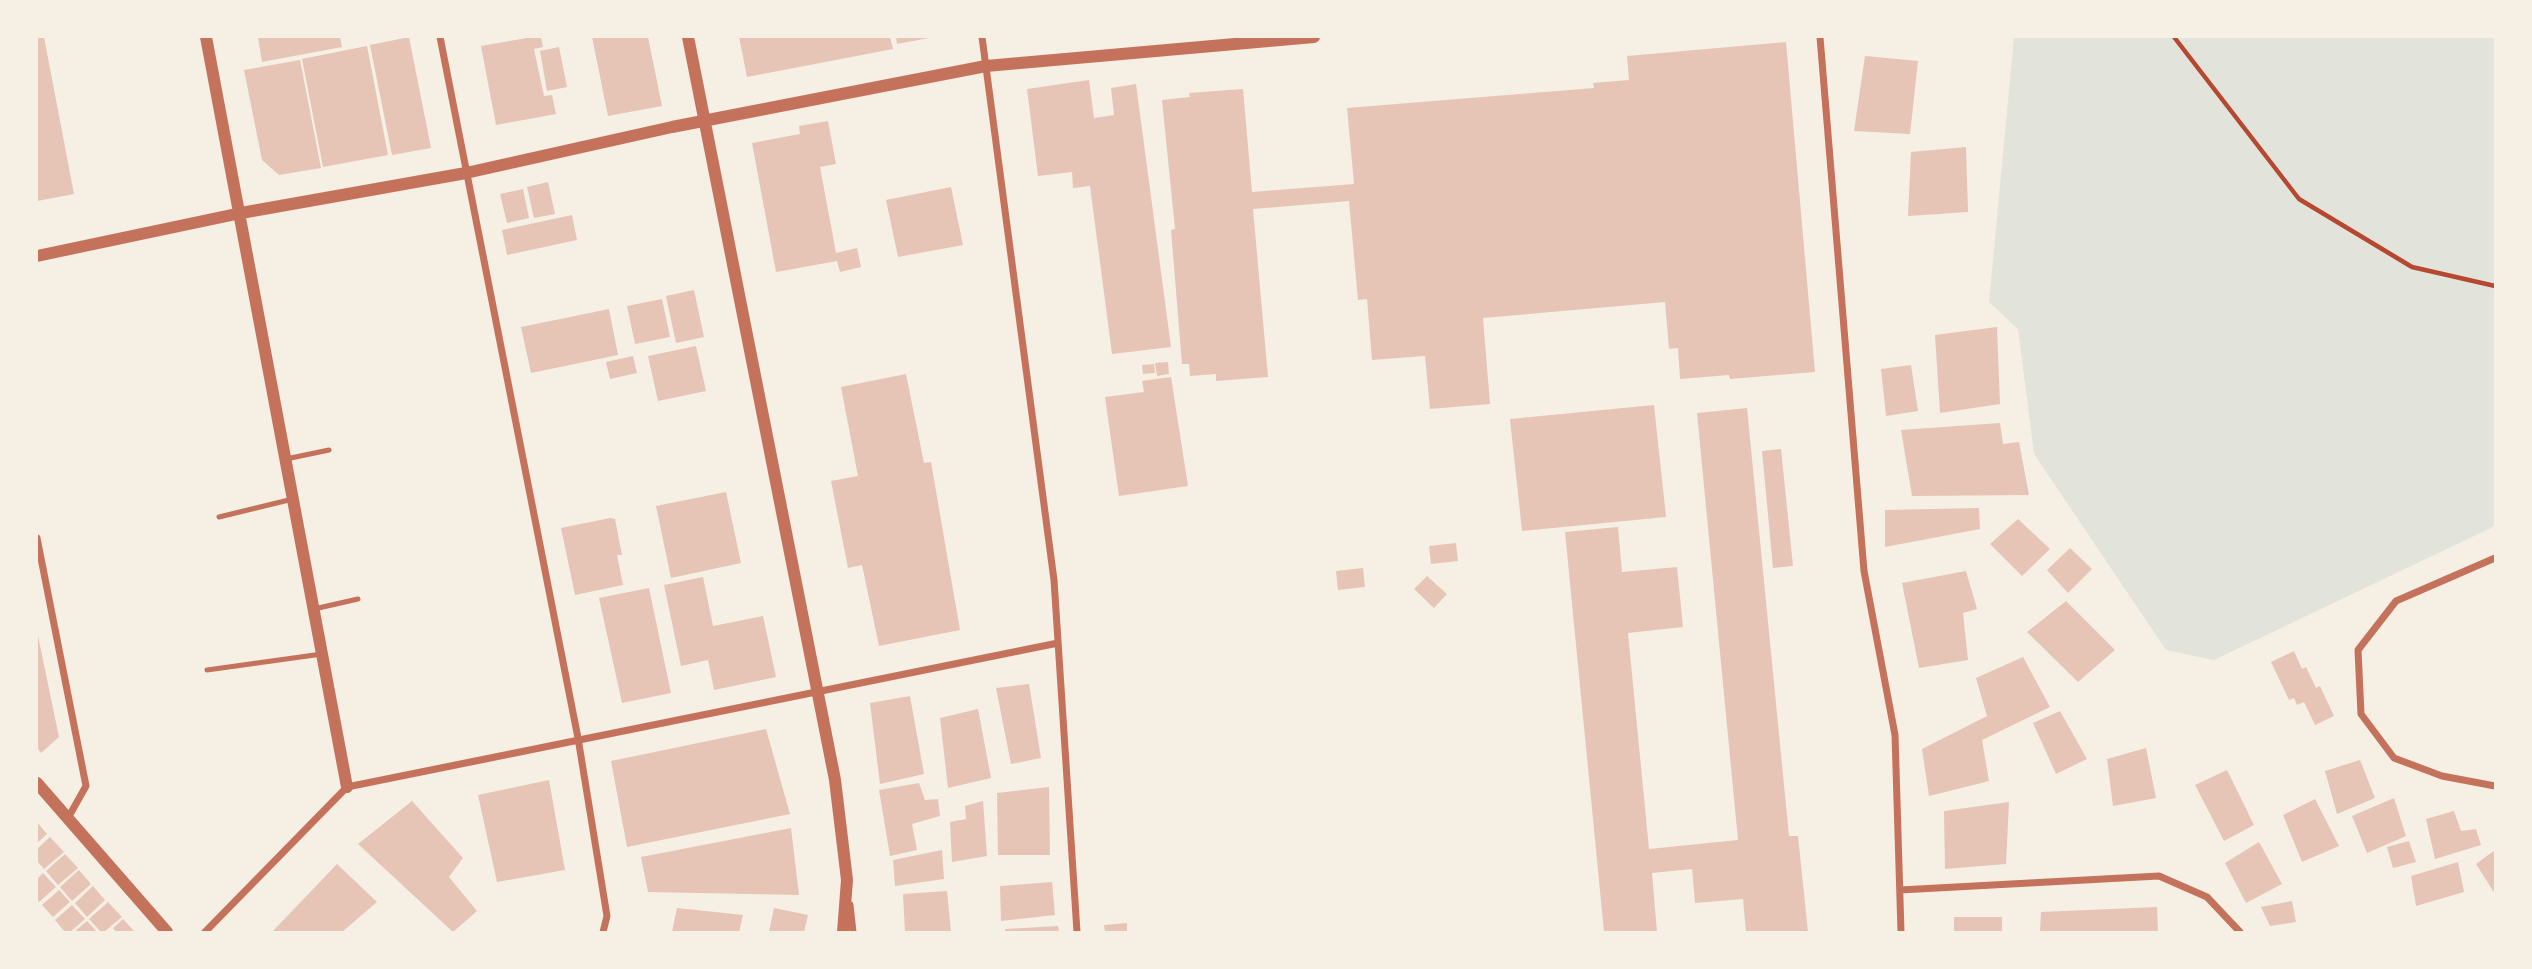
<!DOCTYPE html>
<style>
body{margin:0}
#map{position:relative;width:2532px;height:969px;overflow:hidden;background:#f6efe4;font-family:"Public Sans",sans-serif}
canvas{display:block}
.frame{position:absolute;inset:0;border:38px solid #f6efe4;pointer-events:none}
</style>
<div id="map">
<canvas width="2532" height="969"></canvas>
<div class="frame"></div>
</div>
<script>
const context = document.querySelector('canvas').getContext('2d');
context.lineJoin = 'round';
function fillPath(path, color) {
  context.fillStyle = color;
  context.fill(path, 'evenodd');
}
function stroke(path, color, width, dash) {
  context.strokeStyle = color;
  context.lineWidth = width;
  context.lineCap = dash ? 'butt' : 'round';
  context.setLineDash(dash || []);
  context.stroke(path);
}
fillPath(new Path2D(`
 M2014 37H2489L2495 39V526L2214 660 2166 650 2034 454 2018 329 1989 302Z`), '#e2e4dc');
fillPath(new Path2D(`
 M37 37H44L74 194 37 201Z
 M258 37H340L342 47 262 62Z
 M409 37 431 148 392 155 370 45Z
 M532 37H541L543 47 534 49 544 96 552 95 556 114 496 125 481 46Z
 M592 37H648L662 106 608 116Z
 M739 37H890L893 49 747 77Z
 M896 37H929V38L897 44Z
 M1786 42 1815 372 1730 379 1729 375 1680 379 1678 348 1669 349 1665 302 1483 318 1490 404 1430 409 1425 356 1372 360 1367 299 1358 300 1349 201 1253 209 1268 377 1216 381V374L1190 376 1189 364H1182L1171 230 1175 229 1162 100 1190 97 1189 93 1243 89 1252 192 1354 184 1347 108 1594 88 1593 83 1629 80 1627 56Z
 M367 46 388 155 323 167 302 59Z
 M559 47 567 87 547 91 540 51Z
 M1865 56 1918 61 1910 134 1854 131Z
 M300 60 321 168 279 175 262 160 244 70Z
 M1089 80 1094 118 1114 115 1111 88 1136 84 1171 347 1112 354 1090 186 1073 188 1072 172 1038 176 1027 89Z
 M828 121 836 164 820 167 836 253 857 248 861 267 840 272 837 261 776 272 752 143 800 134 799 126Z
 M1966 147 1968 212 1908 216 1911 152Z
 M548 182 555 214 534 218 527 187Z
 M951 187 963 245 898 257 886 200Z
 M523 189 529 218 507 223 500 194Z
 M572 215 577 240 507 255 502 230Z
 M694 290 704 337 676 343 666 296Z
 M662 299 670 337 635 344 627 306Z
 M609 309 618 355 531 373 521 327Z
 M1997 327 2000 404 1940 413 1935 335Z
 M696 346 706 391 658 401 648 356Z
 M633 356 637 373 610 379 606 362Z
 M1168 362 1169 374 1157 376 1155 363Z
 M1154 364 1155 373 1143 374 1142 365Z
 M1911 365 1918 411 1886 416 1881 369Z
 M906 374 924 463 931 462 960 630 879 646 862 565 848 568 831 481 858 476 841 387Z
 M1171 377 1188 486 1119 496 1105 397 1144 392 1142 381Z
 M1654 405 1666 517 1522 531 1510 419Z
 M1747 408 1789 836H1798L1808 932H1746L1743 899 1695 903 1692 869 1652 873 1657 932H1604L1565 532 1618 527 1622 572 1677 567 1683 627 1628 633 1649 849 1738 840 1697 413Z
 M2000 423 2003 444 2019 442 2029 495 1912 496 1901 430Z
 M1781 449 1793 566 1773 568 1762 451Z
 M726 492 741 563 671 578 656 506Z
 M1979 508 1980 529 1885 547V510Z
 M610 518 615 519 622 555H617L623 585 575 595 561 528Z
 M2018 519 2050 549 2022 576 1990 544Z
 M1456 543 1458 561 1431 564 1429 546Z
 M2070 548 2092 569 2068 593 2047 570Z
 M1363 568 1365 587 1338 590 1336 571Z
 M1966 571 1977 609 1963 613 1968 660 1919 668 1902 583Z
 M1427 576 1447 594 1434 608 1414 589Z
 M703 577 713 626 763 616 776 677 714 690 708 660 681 666 664 585Z
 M649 588 671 693 622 703 599 598Z
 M2066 601 2115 650 2078 682 2027 632Z
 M37 631 59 737 41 753 37 747Z
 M2294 651 2302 669 2306 667 2316 688 2320 686 2334 716 2315 725 2304 702 2297 705 2294 698 2289 700 2271 662Z
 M2023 657 2050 707 1982 740 1989 781 1929 796 1922 749 1987 716 1976 678Z
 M1029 684 1041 758 1011 764 996 688Z
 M910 696 924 774 880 784 870 703Z
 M978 709 991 778 948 788 940 718Z
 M2060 711 2087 759 2056 774 2033 723Z
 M766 729 790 814 627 847 611 761Z
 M2146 748 2156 798 2113 806 2107 759Z
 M2360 760 2375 798 2337 814 2325 771Z
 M2227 770 2254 825 2224 841 2195 785Z
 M549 780 565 870 497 882 478 795Z
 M919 783 925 800 938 799 940 816 912 824 917 850 890 856 879 790Z
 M1049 787 1050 855H998L997 793Z
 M2394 798 2406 836 2367 853 2352 816Z
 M2315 799 2339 846 2302 862 2283 815Z
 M412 801 463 858 449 877 477 911 453 932 358 844Z
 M983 801 987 856 952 862 950 822 966 819 965 806Z
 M2009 802 2006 864 1945 869 1944 811Z
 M2454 811 2461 831 2476 829 2481 845 2435 859 2426 819Z
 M37 822 47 834 37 843Z
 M791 828 799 895 648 892 641 857Z
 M50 837 64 852 44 869 37 861V849Z
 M2409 841 2416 862 2393 868 2387 847Z
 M2259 842 2282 884 2246 903 2225 863Z
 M942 850 944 879 895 886 893 860Z
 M2495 850V894L2476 864Z
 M65 854 78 868 58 885 46 871Z
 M2458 862 2464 892 2416 906 2411 876Z
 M337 864 377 902 342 932H272Z
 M79 870 91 884 72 901 60 887Z
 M43 873 56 887 39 902 37 899V879Z
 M1052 882 1055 915 1001 921 1000 886Z
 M93 886 105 900 87 917 75 903Z
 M59 890 70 902 53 917 42 905Z
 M947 891 951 932H905L903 894Z
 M2292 901 2296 922 2270 926 2261 907Z
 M108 902 122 917 104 932H101L89 919Z
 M72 905 85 919 70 932H65L55 920Z
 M2157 907 2158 932H2040L2041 912Z
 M677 908 743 915 739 932H672Z
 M774 908 808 915 804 932H769Z
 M1954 917H2002V932H1954Z
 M123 919 135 932H116L113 928Z
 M87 921 97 932H74Z
 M1127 923V932H1105L1104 925Z
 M1058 926 1059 932H1005V929Z`), '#e6c5b7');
stroke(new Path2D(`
 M2174 37 2299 199 2412 267 2495 286`), '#b5482f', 4.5);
stroke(new Path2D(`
 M286 459 329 450
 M219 517 293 499
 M314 609 358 599
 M207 670 322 654`), '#c5725c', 5);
stroke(new Path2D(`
 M440 37 578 738 607 916 603 932
 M982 37 1054 580 1077 932
 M1820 37 1864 571 1895 735 1901 932
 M37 538 86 786 68 818
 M2495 558 2396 601 2358 650 2361 714 2394 758 2442 776 2495 786
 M1900 890 2159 876 2207 897 2240 932
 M850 905 853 932
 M205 932 347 787 1058 643`), '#c5725c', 7);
stroke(new Path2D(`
 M206 37 347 787
 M688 37 835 780 847 880 843 932
 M37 256 241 213 466 173 672 127 986 66 1314 37
 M37 783 167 932`), '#c5725c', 12);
</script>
